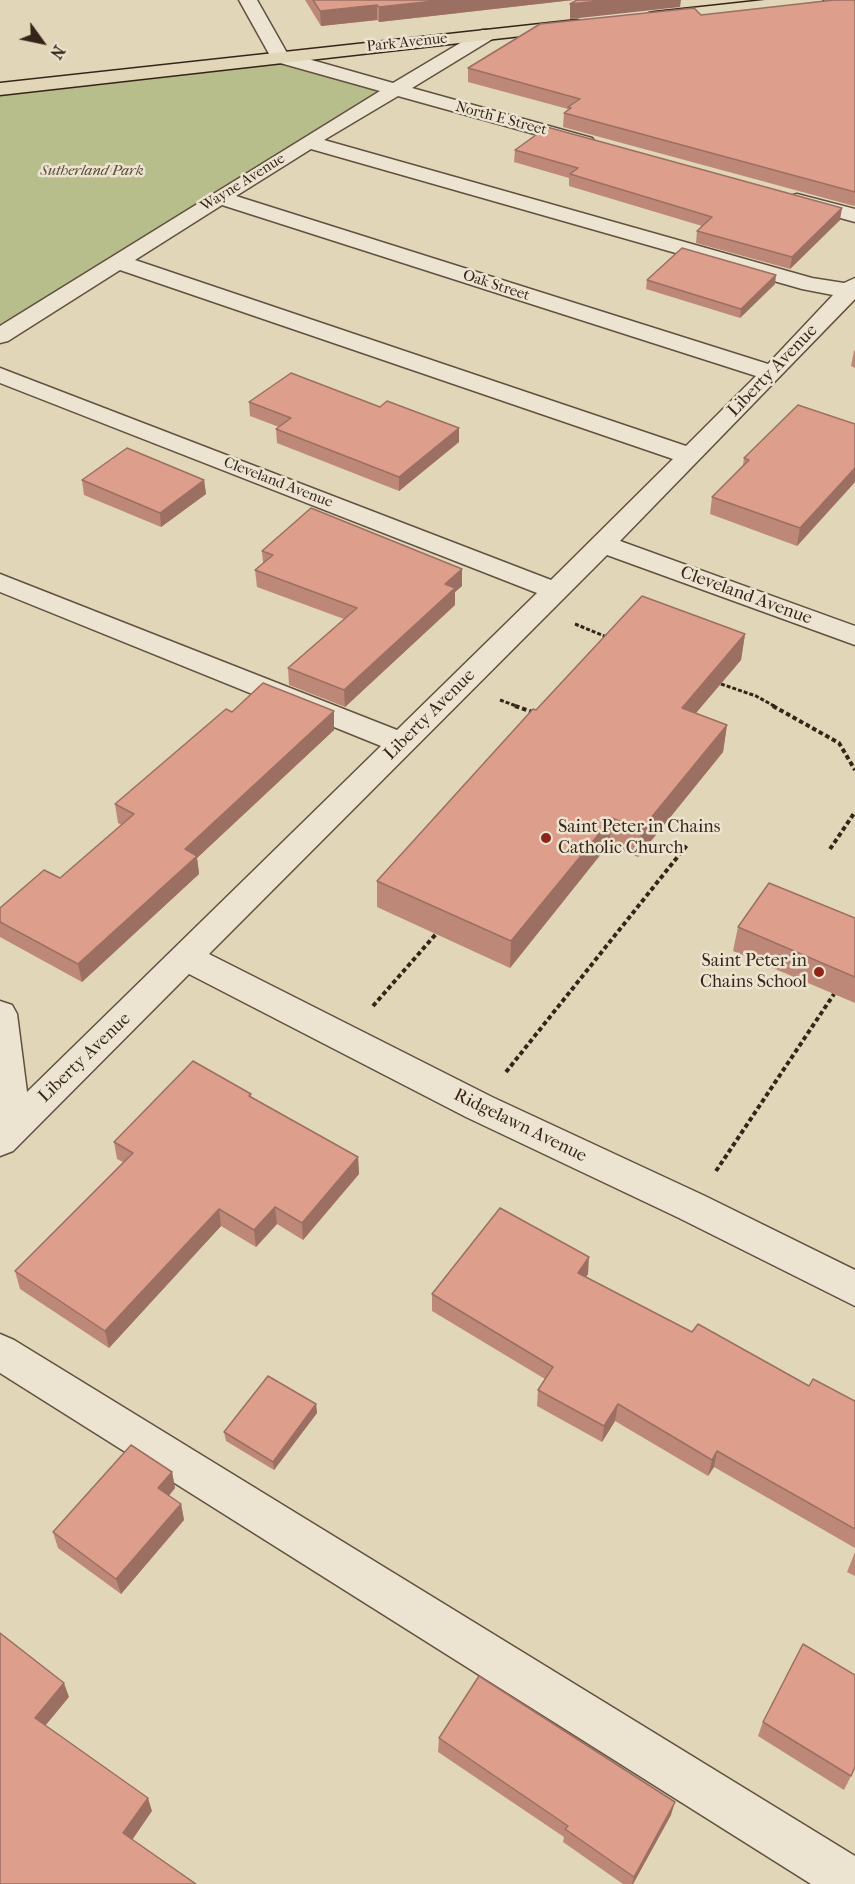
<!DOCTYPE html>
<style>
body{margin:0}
#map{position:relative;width:855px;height:1884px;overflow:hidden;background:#e1d6b7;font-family:"IM FELL French Canon",serif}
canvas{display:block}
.north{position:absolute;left:12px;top:12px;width:60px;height:60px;-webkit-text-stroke:4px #ece4d0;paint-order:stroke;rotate:123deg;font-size:16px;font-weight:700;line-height:24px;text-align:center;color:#362418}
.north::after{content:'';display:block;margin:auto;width:21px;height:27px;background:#362418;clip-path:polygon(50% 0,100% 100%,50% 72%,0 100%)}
</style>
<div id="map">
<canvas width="855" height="1884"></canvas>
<div class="north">N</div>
</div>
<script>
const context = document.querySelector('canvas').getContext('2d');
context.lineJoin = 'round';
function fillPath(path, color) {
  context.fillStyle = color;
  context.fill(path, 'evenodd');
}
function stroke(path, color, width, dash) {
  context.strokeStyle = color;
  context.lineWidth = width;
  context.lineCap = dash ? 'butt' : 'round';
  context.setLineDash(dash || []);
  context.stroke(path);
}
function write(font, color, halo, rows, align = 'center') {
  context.font = font + ' "IM FELL French Canon",serif';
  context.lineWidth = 5;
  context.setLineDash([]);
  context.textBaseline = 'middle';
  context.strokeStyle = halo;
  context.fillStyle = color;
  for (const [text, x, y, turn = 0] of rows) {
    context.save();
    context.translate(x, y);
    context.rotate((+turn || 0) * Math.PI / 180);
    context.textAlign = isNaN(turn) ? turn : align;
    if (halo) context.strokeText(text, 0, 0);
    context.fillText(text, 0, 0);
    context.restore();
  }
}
fillPath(new Path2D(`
 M280 57 396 90 0 336V89Z`), '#b7bd8b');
const minor = new Path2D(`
 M239 0H257L287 53 393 83 482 30H494L497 34 494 38 412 88 592 138 595 142 592 146 585 148 398 96 324 140 812 278 844 283 855 278V299L620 541 855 626V645L607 555 209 954 492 1097 705 1196 855 1270V1306L679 1218 466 1117 189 974 13 1151 0 1156V1001L12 1005 17 1014 27 1092 381 746 0 592V574L397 730 537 593 0 383V368L551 580 673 459 120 270 8 341 0 343V326L380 91 273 61ZM311 149 802 289 833 295 768 364 236 196ZM222 205 756 376 686 446 135 260Z
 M797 194 855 209V222L790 204 787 200 790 196Z
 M0 1334 14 1340 855 1856V1884H811L0 1373Z`);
const major = new Path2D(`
 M765 0H823L820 4 814 5 655 22 649 21 646 17 649 13 655 12Z
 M577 20 583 21 586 25 583 29 0 95V83Z`);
stroke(minor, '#615040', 3);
stroke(major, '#362418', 3);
stroke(new Path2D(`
 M575 624 607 637
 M721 684 756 696 776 707
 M500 700 519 707`), '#362418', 3, [4, 2]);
stroke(new Path2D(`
 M515 706 535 713
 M773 706 839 743 855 770
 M830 849 855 812
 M373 1006 436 934
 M506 1072 687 845
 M716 1171 834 994`), '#362418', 4, [4.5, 3]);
fillPath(minor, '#ece4d0');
fillPath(major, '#e1d6b7');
fillPath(new Path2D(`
 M305 0H573L379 22 377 20 321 26Z
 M855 0V205L854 206 563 127 564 113 568 109 468 82V68L701 15Z
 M515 150 840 220 790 269 696 243 697 231 702 226 569 186V178L514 162Z
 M647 280 775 284 740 318 646 289Z
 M855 350V368L851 366 854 351Z
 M249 402 380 407 459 428V442L399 491 277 443 276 429 279 427 250 416Z
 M855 424V482L797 546 710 514 712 497 743 465 744 458Z
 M82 480H204L206 494 161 527 84 495Z
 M262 551 462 569V586L455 592V605L345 707 289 685 288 668 344 619 257 587 255 570 263 563Z
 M745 634 741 660 696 713 727 725 723 752 638 857 609 844 510 968 377 907V881L536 710Z
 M232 712 334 730 197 858 199 874 82 982 0 937V908L60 878 122 825 118 823 115 804Z
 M855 918V1003L733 951 738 927Z
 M251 1094V1097L358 1157 359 1174 303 1240 277 1224 256 1247 221 1226 109 1348 20 1289 15 1271 123 1162 117 1159 114 1142Z
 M588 1274 586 1277 692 1332 809 1386 855 1401V1548L714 1467 708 1476 615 1421 602 1442 537 1406 538 1390 545 1379 432 1311V1294Z
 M316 1404 317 1413 274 1470 226 1441 224 1432Z
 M172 1472 175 1488 169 1496 181 1504 184 1520 121 1594 58 1548 53 1532Z
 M855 1552V1576L847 1572Z
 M763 1722 855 1768 844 1790 758 1736Z
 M439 1738 671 1815 633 1884H623L563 1842 564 1837 438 1752Z`), '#be8878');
fillPath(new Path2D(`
 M444 0H573L379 22V7Z
 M609 0H681L680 7 570 19V4Z
 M377 5V20L321 26 320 11Z
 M842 208 840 220 790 269 792 257Z
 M776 275 775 284 740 318 741 309Z
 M459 428V442L399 491V477Z
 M855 468V482L797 546 800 528Z
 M204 480 206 494 161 527 160 513Z
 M462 569V586L455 592V605L345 707 344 690 445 584Z
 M745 634 741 660 678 734 682 708Z
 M334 711V730L197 858 199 874 82 982 78 964 185 849Z
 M727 725 723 752 638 857 641 830Z
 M612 818 609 844 510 968 511 941Z
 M358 1157 359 1174 303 1240 302 1223Z
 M275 1207 277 1224 256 1247 254 1230Z
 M219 1209 221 1226 109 1348 105 1331Z
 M589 1257 588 1274 576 1290 578 1273Z
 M316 1404 317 1413 274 1470 273 1462Z
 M618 1404 615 1421 602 1442 604 1426Z
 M717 1451 714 1467 708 1476 712 1460Z
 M172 1472 175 1488 161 1504 158 1488Z
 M181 1504 184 1520 121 1594 116 1579Z
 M64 1683 69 1697 41 1731 35 1718Z
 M148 1798 152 1811 128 1846 123 1833Z
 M675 1802 671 1815 633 1884H632L634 1877Z`), '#9b6f62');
const building = new Path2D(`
 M313 0H444L379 7 377 5 320 11Z
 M577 0H609L570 4Z
 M834 0H855V192L564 113 571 108 568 107 580 99 468 68 540 24 694 8 701 15Z
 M547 127 842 208 792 257 697 231 712 217 570 174 578 168 515 150Z
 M682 248 776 275 741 309 647 280Z
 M291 373 380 407 387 401 459 428 399 477 276 429 291 418 249 402Z
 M798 405 855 424V468L800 528 712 497 749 460 744 458Z
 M127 448 204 480 160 513 82 480Z
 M311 508 462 569 445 584 455 588 344 690 288 668 357 608 255 570 273 555 262 551Z
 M642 596 745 634 682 708 727 725 641 830 612 818 511 941 377 881 533 709 536 710Z
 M263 683 334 711 185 849 197 856 78 964 0 922V908L44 870 60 878 134 814 115 804 226 709 232 712Z
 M769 883 855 918V977L738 927Z
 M193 1061 251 1094 249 1096 358 1157 302 1223 275 1207 254 1230 219 1209 105 1331 15 1271 133 1153 114 1142Z
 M500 1208 589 1257 578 1273 692 1332 698 1324 809 1386 813 1379 855 1401V1529L717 1451 712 1460 618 1404 604 1426 538 1390 553 1367 432 1294Z
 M268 1376 316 1404 273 1462 224 1432Z
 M131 1445 172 1472 158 1488 181 1504 116 1579 53 1532Z
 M0 1633 64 1683 35 1718 148 1798 123 1833 196 1884H0Z
 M803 1644 855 1675V1767L851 1776 763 1722Z
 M479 1676 675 1802 634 1877 565 1829 568 1826 439 1738Z`);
fillPath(building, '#dd9e8c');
stroke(building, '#9b6f62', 1.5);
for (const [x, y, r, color] of [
 [546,838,6,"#8f2418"],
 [819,972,6,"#8f2418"]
]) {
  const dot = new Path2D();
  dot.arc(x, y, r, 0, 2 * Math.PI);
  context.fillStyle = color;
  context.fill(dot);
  stroke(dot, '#ece4d0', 2);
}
write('15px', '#362418', '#ece4d0', [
 ["Park Avenue",407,43,-6],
 ["North E Street",501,119,15],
 ["Wayne Avenue",243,183,-32],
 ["Oak Street",496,286,18],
 ["Cleveland Avenue",278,483,21]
]);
write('italic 15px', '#564a35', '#ece4d0', [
 ["Sutherland Park",92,171]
]);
write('18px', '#362418', '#ece4d0', [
 ["Liberty Avenue",773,371,-46],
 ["Cleveland Avenue",746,596,20],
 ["Liberty Avenue",430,715,-45],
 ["Liberty Avenue",85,1058,-44],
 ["Ridgelawn Avenue",520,1126,26]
]);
write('18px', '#362418', '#ece4d0', [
 ["Saint Peter in Chains",558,828],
 ["Catholic Church",558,849],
 ["Saint Peter in",807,962,"right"],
 ["Chains School",807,983,"right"]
], 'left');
</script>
